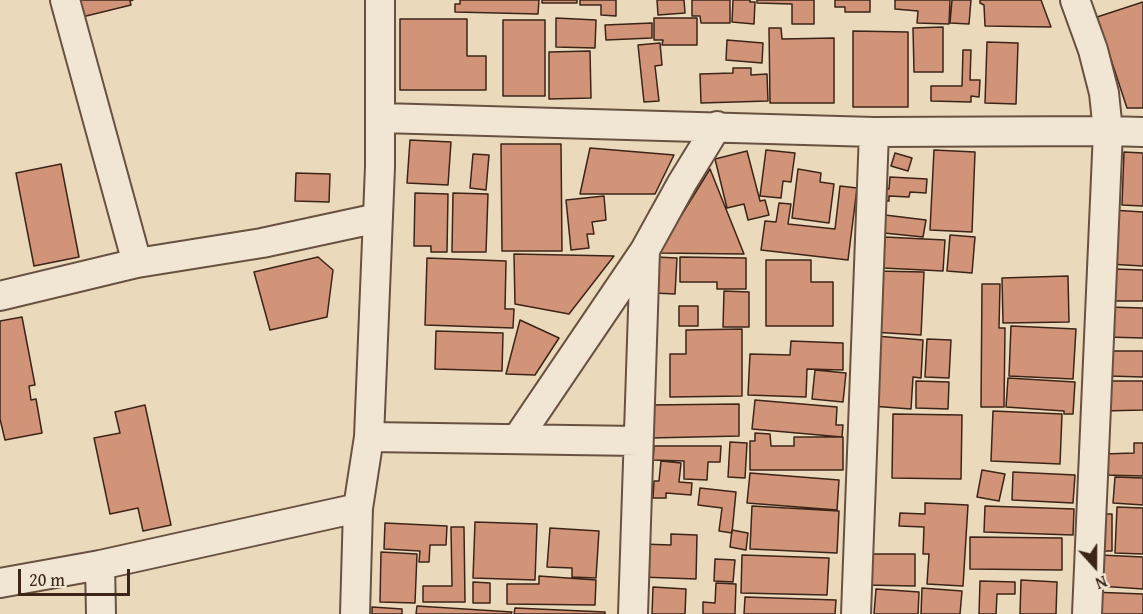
<!DOCTYPE html>
<style>
body{margin:0}
#map{position:relative;width:1143px;height:614px;overflow:hidden;background:#ead9bb;font-family:"Gentium Book Plus",serif}
canvas{display:block}
.north{position:absolute;left:1065px;top:536px;width:60px;height:60px;-webkit-text-stroke:4px #f1e6d3;paint-order:stroke;rotate:159deg;font-size:16px;font-weight:700;line-height:24px;text-align:center;color:#3c2417}
.north::after{content:'';display:block;margin:auto;width:21px;height:27px;background:#3c2417;clip-path:polygon(50% 0,100% 100%,50% 72%,0 100%)}
.scale{position:absolute;left:18px;top:569px;width:112px;height:27px;box-sizing:border-box;border:3px solid #3c2417;border-top:0;padding-left:8px;font-size:18px;line-height:21px;white-space:nowrap;color:#3c2417;-webkit-text-stroke:4px #f1e6d3;paint-order:stroke}
</style>
<div id="map">
<canvas width="1143" height="614"></canvas>
<div class="north">N</div>
<div class="scale">20 m</div>
</div>
<script>
const context = document.querySelector('canvas').getContext('2d');
context.lineJoin = 'round';
function fillPath(path, color) {
  context.fillStyle = color;
  context.fill(path, 'evenodd');
}
function stroke(path, color, width, dash) {
  context.strokeStyle = color;
  context.lineWidth = width;
  context.lineCap = dash ? 'butt' : 'round';
  context.setLineDash(dash || []);
  context.stroke(path);
}
const building = new Path2D(`
 M74 0H133L130 1 131 5 78 18Z
 M460 0H539L538 14 455 12V4H460Z
 M542 0H577V3H542Z
 M580 0H616V16L601 15V5H580Z
 M657 0H684L685 13 658 15Z
 M692 0H730V23H701L700 16H692Z
 M733 0H750V2H755L754 24 732 22Z
 M757 0H814V24H792V4L757 3Z
 M835 0H870V12H845V7H835Z
 M895 0H950L949 24 917 23 918 11 895 9Z
 M952 0H971L969 24 950 23Z
 M980 0H1041L1051 27 985 26 984 5 980 3Z
 M1143 2V108H1127L1097 17Z
 M556 18 596 20 595 48 556 47Z
 M654 18H697V45H662L663 40H654Z
 M400 19H467V56H486V90H400Z
 M503 20H545V96H503Z
 M652 23V38L606 40 605 25Z
 M943 27V72H914L913 28Z
 M769 28H781L782 39 834 38V103H770Z
 M853 31 908 32V107H853Z
 M727 40 763 43 762 63 726 60Z
 M987 42 1018 43 1016 104 985 103Z
 M660 43 662 65 655 66 659 101 644 102 638 45Z
 M963 50H971L970 80H980L979 97 971 96V102L931 101V86H962Z
 M590 51 591 98 549 99V52Z
 M733 68H751V75L767 74 768 101 701 103 700 74 733 73Z
 M410 140 451 142 448 185 407 183Z
 M501 144H561L562 251H502Z
 M590 148 674 155 655 194H580Z
 M766 150 795 153 791 182 783 181 781 198 760 196Z
 M934 150 975 152 972 232 930 230Z
 M747 151 760 201 765 200 769 215 748 220 744 204 727 208 715 159Z
 M1124 152 1143 153V206L1122 205Z
 M895 153 912 158 908 171 891 166Z
 M473 154 489 155 486 190 470 188Z
 M61 164 79 257 34 266 16 173Z
 M710 169 744 254 658 253Z
 M798 169 821 173 820 182 834 184 829 223 792 218Z
 M296 173 330 174 329 202 295 201Z
 M890 177 927 179 926 193 910 192 909 197 889 196V201H880L881 188 889 189Z
 M840 186 857 188 848 260 761 250 765 221 776 222 779 203 791 204 788 224 835 229Z
 M415 193 448 194 447 252H431V246H414Z
 M453 193 488 194 486 252H452Z
 M604 196 606 220 592 222 594 234H587L589 248 571 250 566 200Z
 M1112 210 1143 212V266L1108 264Z
 M885 215 926 220 923 237 884 233Z
 M950 235 975 237 972 273 947 271Z
 M885 237 945 240 943 271 883 268Z
 M514 254 614 256 569 314 515 304Z
 M318 257 333 270 327 317 270 330 254 272Z
 M656 257 677 258 675 294 654 293Z
 M680 257 746 258V289H717V282H680Z
 M427 258 506 261 505 309H514L513 328 425 325Z
 M766 260H811V282H833V326H766Z
 M1114 269 1143 270V301H1113Z
 M875 271 924 272 921 335 872 332Z
 M1068 276 1069 322 1003 323 1002 278Z
 M982 284H1000L999 328H1005L1004 407H981Z
 M724 291 749 292V327H723Z
 M679 306H698V326H679Z
 M1107 307 1143 308V338L1107 337Z
 M22 317 35 385 29 386 31 400 36 399 42 433 5 440 0 419V321Z
 M520 320 559 338 535 375 506 374Z
 M1011 326 1076 329 1073 379 1009 376Z
 M742 329V396L670 397V354H686V330Z
 M436 331 503 333 502 371 435 369Z
 M876 336 923 340 921 378 913 377 911 409 871 406Z
 M927 339 951 340 949 378 925 377Z
 M791 341 843 343V370L807 369 806 397 748 395 750 354 790 355Z
 M1109 351H1143V377L1109 376Z
 M815 370 846 373 843 402 812 399Z
 M1008 378 1075 382 1073 414H1064V411L1006 407Z
 M916 381 949 382 948 409 916 408Z
 M1102 381H1143V410L1102 411Z
 M755 400 837 407 836 425H843L842 437 752 429Z
 M739 404V436L650 438 649 405Z
 M145 405 171 525 143 531 138 508 110 514 94 438 120 433 115 412Z
 M993 411 1062 414 1060 464 991 461Z
 M893 414 962 415 961 479 892 478Z
 M755 433 770 434 771 446H794V437H843V470H750V441H755Z
 M730 442 747 443 745 478 728 477Z
 M1134 443H1143V476L1104 475V454L1134 453Z
 M654 446H721L720 462H708L707 480 684 479V461L653 460Z
 M661 461 681 463 679 482 692 483 691 495 666 493V498H653L654 481H659Z
 M982 470 1005 474 999 501 977 497Z
 M1013 472 1075 475 1073 503 1012 500Z
 M750 473 839 480 837 510 747 503Z
 M1115 477 1143 478V505L1113 503Z
 M700 488 736 492 732 533 719 531 722 508 698 505Z
 M925 503 968 505 963 586 927 584 929 554H923L924 527 899 526 900 513 925 514Z
 M752 506 839 511 837 553 750 549Z
 M985 506 1074 509 1073 535 984 532Z
 M1117 507 1143 508V554L1115 553Z
 M1096 514H1112V551H1087Z
 M475 522 537 524 535 580 473 578Z
 M385 523 447 526 446 545H430L429 562H419L420 551 384 549Z
 M451 527H464L465 602H423V586H452Z
 M550 528 599 531 596 578 572 577V568L547 567Z
 M732 530 748 533 746 550 730 547Z
 M671 534 697 535 696 579 641 577 642 544 671 545Z
 M970 537 1062 538V570L970 569Z
 M381 552 417 554 415 603 380 602Z
 M865 554H915V586L865 585Z
 M742 555 829 558 827 595 741 593Z
 M1100 555 1143 557V589L1099 586Z
 M715 559 735 560 733 582 714 581Z
 M539 576 596 580 595 605 507 604V584H539Z
 M1021 580 1057 582 1056 614H1020Z
 M980 581 1015 582V594H997L996 614H979Z
 M473 582 490 583V603H473Z
 M716 583 736 584 735 614H703V602L715 603Z
 M653 587 686 589 685 614H652Z
 M922 588 962 591 960 614H921Z
 M876 589 919 592 918 614H874Z
 M1092 592 1143 594V614H1091Z
 M745 597 836 600 835 614H744Z
 M417 606 512 612 511 614H416Z
 M372 607 402 609V614H372Z
 M515 608 605 612V614H514Z`);
fillPath(building, '#d19479');
stroke(building, '#3c2417', 1.5);
const street = new Path2D(`
 M65 0 137 263
 M1075 0 1093 50 1104 93 1108 131 1087 614
 M381 118 874 132 1108 131 1143 132
 M0 296 137 263 262 243 378 218
 M369 437 638 441
 M517 439 645 250 682 183 717 126
 M100 565 101 614
 M0 583 100 565 358 508
 M355 614 358 508 369 437 380 167V0
 M633 614 645 250
 M856 614 874 132`);
stroke(street, '#685140', 32);
stroke(street, '#f1e6d3', 28);
</script>
